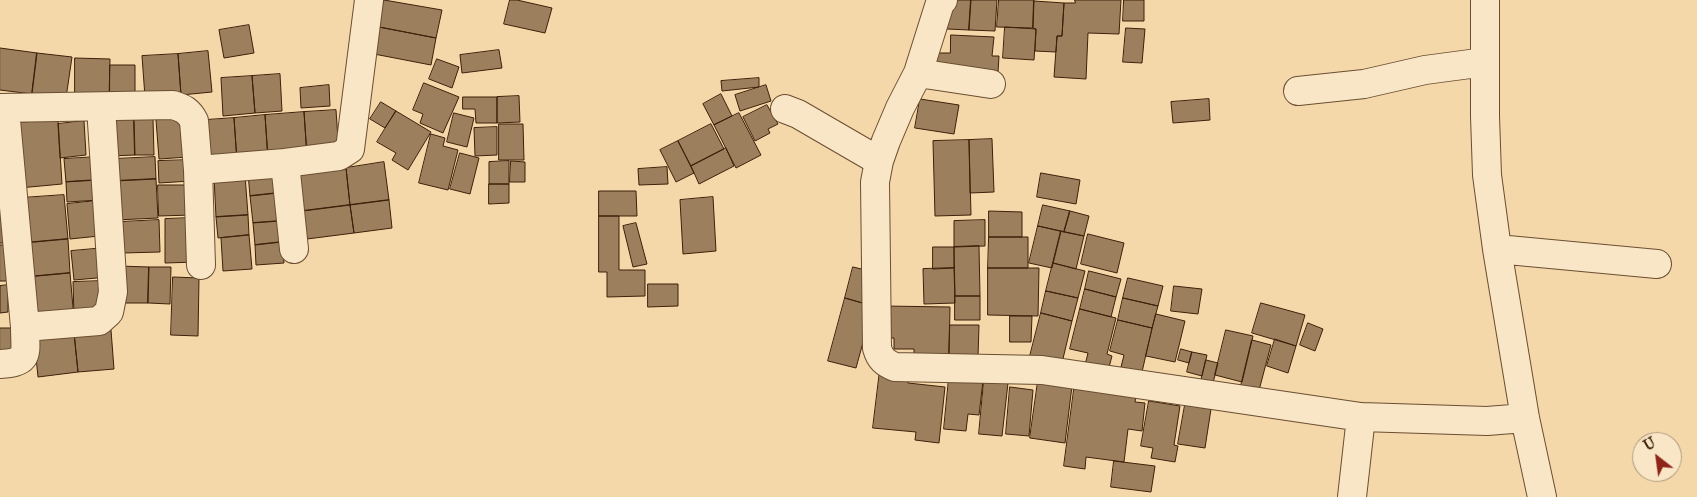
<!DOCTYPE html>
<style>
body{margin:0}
#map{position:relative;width:1697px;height:497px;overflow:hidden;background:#f4d8a9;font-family:"IM FELL Great Primer",serif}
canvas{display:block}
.north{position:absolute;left:1632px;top:432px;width:50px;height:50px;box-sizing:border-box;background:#f8e6c7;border:1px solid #ad977b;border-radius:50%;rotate:330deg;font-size:14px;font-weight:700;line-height:20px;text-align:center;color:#3d200a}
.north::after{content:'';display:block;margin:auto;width:18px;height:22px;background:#8f2418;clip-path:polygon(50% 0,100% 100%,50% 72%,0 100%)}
</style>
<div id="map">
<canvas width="1697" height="497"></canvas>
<div class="north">U</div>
</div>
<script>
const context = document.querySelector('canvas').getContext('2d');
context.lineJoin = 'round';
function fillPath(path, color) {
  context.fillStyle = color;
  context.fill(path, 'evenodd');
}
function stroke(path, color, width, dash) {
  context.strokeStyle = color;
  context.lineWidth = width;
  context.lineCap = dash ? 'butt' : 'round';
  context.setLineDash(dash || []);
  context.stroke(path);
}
const building = new Path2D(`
 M384 0 442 10 436 38 379 27Z
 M510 0H517L552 8 545 33 504 24Z
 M949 0H971L969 30 947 29Z
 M971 0H997L995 31 969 30Z
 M999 0H1034L1033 28 997 27Z
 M1075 0H1121L1119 34 1088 33 1086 79 1054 77 1057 36H1062L1064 3H1075Z
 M1124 0H1144V21H1123Z
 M1034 1 1064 3 1062 36H1057L1056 52 1035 51 1036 29 1033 28Z
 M249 25 254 53 224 58 219 30Z
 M379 27 436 38 431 65 374 54Z
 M1005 27 1036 29 1034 60 1003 58Z
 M1126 28 1145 29 1142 63 1123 62Z
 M951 35 994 37 992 56H999L998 72 935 68 936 53H950Z
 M0 48 37 53 32 94 0 90Z
 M499 50 502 68 462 73 460 55Z
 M208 51 212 92 181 95 178 54Z
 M37 53 72 57 66 98 32 94Z
 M178 54 181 95 145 97 142 56Z
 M75 58 110 59 109 100H75Z
 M437 59 459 67 452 88 429 79Z
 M110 65H135V96H110Z
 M280 74 282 111 255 113 252 76Z
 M252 76 255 113 223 116 221 78Z
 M759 78V87L722 91 721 81Z
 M424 83 459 97 443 133 420 123 423 114 413 110Z
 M329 85 330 106 301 108 300 88Z
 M766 85 771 101 740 111 735 95Z
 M721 94 732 116 714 125 703 104Z
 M519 96 520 122 497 123V97Z
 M463 97H497V123H476L475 109H463Z
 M920 99 959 105 954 134 915 128Z
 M1209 99 1210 120 1173 123 1171 102Z
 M381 102 396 111 385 128 370 119Z
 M767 105 778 124 768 129 770 133 755 141 743 117Z
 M336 110 339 154 307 156 304 112Z
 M396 111 431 132 408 170 392 160 396 153 377 142Z
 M304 112 307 156 268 159 265 115Z
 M454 113 474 118 467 147 447 142Z
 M739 113 761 155 736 168 714 125Z
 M265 115 268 159 237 161 234 118Z
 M185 118 188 157 159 159 156 120Z
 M234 118 237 161 209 164 206 120Z
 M134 119H153L154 155H135Z
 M134 119 135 155 110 156 109 120Z
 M58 120 62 184 19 188 15 123Z
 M84 121 86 155 60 158 58 124Z
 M499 124H523L524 160H499Z
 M711 124 724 149 691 166 678 141Z
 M497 127V155L475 156 474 128Z
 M431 134 445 138 443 146 458 150 448 190 419 183Z
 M992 139 994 192 970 193 969 140Z
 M969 140 971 215 935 216 933 141Z
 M678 141 694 173 676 182 660 150Z
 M726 148 734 166 699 184 691 166Z
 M460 153 479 158 470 194 450 189Z
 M97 157 98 180 66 182 64 159Z
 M155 157 156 179 115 181 114 159Z
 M190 160 191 181 159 183 158 161Z
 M509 161V184H489V162Z
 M511 161 525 162V182H510Z
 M384 162 389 200 350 205 346 168Z
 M667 167 668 184 639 185 638 169Z
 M346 168 350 205 303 211 299 174Z
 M276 170 278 193 250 196 248 173Z
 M1041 173 1080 180 1076 204 1037 197Z
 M245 175 248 215 216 217 214 177Z
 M156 179 158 218 116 220 115 181Z
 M98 180 99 200 67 202 66 182Z
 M489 184H509V203L489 204Z
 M158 185H191L192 215 159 216Z
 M599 191H636L637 216H599Z
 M278 193 280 221 253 223 250 196Z
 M64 195 68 239 24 243 21 198Z
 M713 197 716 251 683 254 680 200Z
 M389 200 392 228 354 233 350 205Z
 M96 201 99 236 70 239 67 204Z
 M350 205 354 233 307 239 303 211Z
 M1043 205 1070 211 1064 232 1038 226Z
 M0 206H3L5 243H0Z
 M989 211 1022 212V237H989Z
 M1070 211 1089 216 1084 236 1064 232Z
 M248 215 249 235 218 238 216 217Z
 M599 216H619V270H645V296L607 297V272H599Z
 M190 218 197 262 165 263V219Z
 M159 220 160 252 123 253 121 222Z
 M985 220V246L954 247V221Z
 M280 221 282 242 255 245 253 223Z
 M636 223 647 264 633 267 623 226Z
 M1038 226 1061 231 1052 268 1029 263Z
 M1061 231 1084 236 1076 269 1053 263Z
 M1088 234 1124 243 1117 273 1081 264Z
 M249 235 252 269 223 271 221 238Z
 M989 237H1028V268H988Z
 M68 239 70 273 27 277 24 243Z
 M282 242 284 263 256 265 255 245Z
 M0 245H6L8 281H0Z
 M979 246 980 296H955L954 247Z
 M933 247H954V268L933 269Z
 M105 248 108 277 74 280 71 251Z
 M1053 263 1085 271 1078 298 1046 291Z
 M118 266 149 267 148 303H117Z
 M149 267H171L170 304 148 303Z
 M853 267 874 272 866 304 845 298Z
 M954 268 955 303 924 304 923 269Z
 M988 268H1039L1038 316 988 315Z
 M1089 271 1121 279 1116 297 1085 289Z
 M70 273 74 319 31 323 27 277Z
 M173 277 199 278 198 336 171 335Z
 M1128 278 1163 286 1158 306 1123 298Z
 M102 281 103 313 74 314 73 282Z
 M648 284H678V306L648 307Z
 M8 285V312L0 313V286Z
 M1174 286 1202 289 1198 314 1171 311Z
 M1085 289 1116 297 1111 317 1080 309Z
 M1046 291 1078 298 1072 321 1041 313Z
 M955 296H980V320H955Z
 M845 298 873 306 856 368 828 361Z
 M1123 298 1158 306 1152 328 1118 320Z
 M1261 303 1305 315 1296 346 1252 333Z
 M884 306 950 307 949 357H914V349H894V338H883Z
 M1080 309 1116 318 1107 354 1112 356 1108 371 1085 365 1088 353 1070 349Z
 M1041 313 1072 321 1061 367 1029 360Z
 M1156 314 1185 321 1175 362 1146 356Z
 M1010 316H1032L1031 342H1010Z
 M1118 320 1152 328 1142 372 1121 367 1124 355 1110 351Z
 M1308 323 1323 329 1315 351 1300 345Z
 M950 325H979L978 357H949Z
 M0 328H19V360H0Z
 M111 330 114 369 78 372 74 333Z
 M1226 330 1253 336 1242 382 1215 375Z
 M74 333 78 372 38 377 34 337Z
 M1275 339 1296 346 1288 373 1267 366Z
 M1252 340 1271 345 1258 394 1240 390Z
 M1181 349 1192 352 1189 363 1178 360Z
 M1192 352 1207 355 1202 376 1187 372Z
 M1206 360 1218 363 1213 383 1201 381Z
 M880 370 909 372 908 383 945 387 939 443 915 440 916 432 873 428Z
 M949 378 983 381 979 415 968 414 966 431 944 429Z
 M984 381 1008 383 1002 436 979 434Z
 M1038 381 1072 386 1065 443 1030 438Z
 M1075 382 1137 390 1135 402 1145 403 1142 431 1128 429 1124 462 1086 457 1085 469 1064 466Z
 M1010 387 1033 390 1029 436 1006 434Z
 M1149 401 1180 406 1174 445 1178 446 1175 462 1151 458 1153 448 1141 446Z
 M1185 405 1211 409 1205 448 1178 444Z
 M1114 461 1155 466 1151 492 1111 487Z`);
fillPath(building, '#9c805d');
stroke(building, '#3d200a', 1);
const minor = new Path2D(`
 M943 0 940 3 918 73 900 108 886 141 879 161 875 182 877 348C880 359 885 363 895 367L1042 370 1361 417 1487 421 1525 418
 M1485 0V116L1487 175 1497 249 1525 418 1542 497
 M918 73 991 84
 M1298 91 1364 84 1425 70 1485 62
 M0 108 173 105C183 108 189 111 194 121L198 170 201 265
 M785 109 798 114 879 161
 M285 163 294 249
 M198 170 285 163 339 156 350 149 369 0
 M1497 249 1657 264
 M25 327 99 321 109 312 113 292 101 107
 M0 364C31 362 25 354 25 327L5 109
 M1352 497 1361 417`);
stroke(minor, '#6b4e32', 30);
stroke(minor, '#f8e6c7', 28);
</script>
